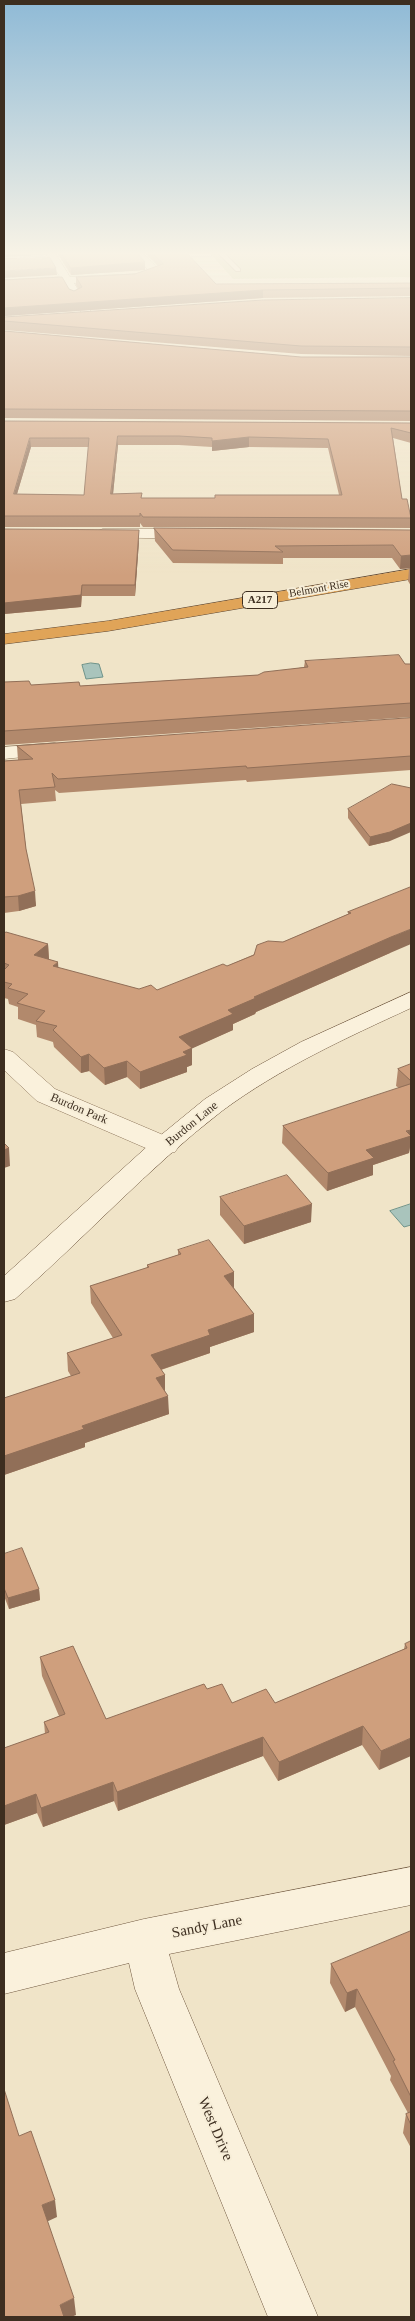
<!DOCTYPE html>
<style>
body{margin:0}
#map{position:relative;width:415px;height:2321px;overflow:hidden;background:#f0e4c8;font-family:Georgia,serif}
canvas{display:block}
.frame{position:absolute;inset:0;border:5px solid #3d2e20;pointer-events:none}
</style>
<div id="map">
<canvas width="415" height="2321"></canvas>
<div class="frame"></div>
</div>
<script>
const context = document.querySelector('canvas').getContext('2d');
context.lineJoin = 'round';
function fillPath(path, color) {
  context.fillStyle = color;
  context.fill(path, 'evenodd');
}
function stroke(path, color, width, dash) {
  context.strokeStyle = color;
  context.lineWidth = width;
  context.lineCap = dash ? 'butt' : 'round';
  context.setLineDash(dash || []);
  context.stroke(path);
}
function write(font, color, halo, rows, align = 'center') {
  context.font = font + ' Georgia,serif';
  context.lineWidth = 4;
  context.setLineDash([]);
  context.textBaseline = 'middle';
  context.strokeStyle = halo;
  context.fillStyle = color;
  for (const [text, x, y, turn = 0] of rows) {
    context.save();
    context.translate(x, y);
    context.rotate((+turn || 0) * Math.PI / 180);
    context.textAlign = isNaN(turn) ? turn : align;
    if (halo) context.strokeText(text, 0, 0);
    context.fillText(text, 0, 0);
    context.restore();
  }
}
fillPath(new Path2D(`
 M208 251H411V277L233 279Z`), '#c9cf9b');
const water = new Path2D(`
 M91 663 99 664 103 677 86 679 82 665Z
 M411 1204V1225L404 1227 390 1211Z`);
fillPath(water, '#a9c4bc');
stroke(water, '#6f938a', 1);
const lane = new Path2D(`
 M216 251H222L240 269V271H236Z`);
const street = new Path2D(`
 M44 251H54L70 277 135 274 149 271 131 251H141L161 272 135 280 74 283 93 315 88 318 84 317 64 283 4 286V280L60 277Z
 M103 529H192L197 531 200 534 197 537 192 539 98 537 95 534 98 531Z
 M55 743 62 745 65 749 62 753 4 759V747Z
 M4 1049 13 1052 55 1089 175 1140 179 1146 175 1152 165 1154 155 1152 37 1101 4 1070Z`);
const secondary = new Path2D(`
 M411 992V1008C346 1038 280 1068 222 1111 148 1168 85 1238 15 1299L4 1302V1276L150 1144 205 1099 252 1069 301 1042Z
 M411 1867V1905L169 1954 179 1989 318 2317H268L135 1989 129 1963 4 1994V1953L144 1919Z`);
const highway = new Path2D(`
 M411 569V579L108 631 4 644V634L108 621Z`);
stroke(lane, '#8d765c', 2);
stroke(street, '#8d765c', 1);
stroke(secondary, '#6f573f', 1);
stroke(highway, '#5b4430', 1);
fillPath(lane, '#faf1dc');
fillPath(street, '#faf1dc');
fillPath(secondary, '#faf1dc');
fillPath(highway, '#e0a458');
fillPath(new Path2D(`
 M56 251H135L145 270 71 275Z
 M143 251H185L216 284 411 283V296L263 298 4 316V280L69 289 74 291 78 289 76 285V277L135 274 158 266Z
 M411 298V356L301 354 4 330V317Z
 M4 331 301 357H411V421L4 418V419Z
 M4 421 411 423V443L393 438 402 499 411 516V528L143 527 140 523V527H4ZM118 445H179L212 447V451L249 447 328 448 339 495 215 498H142L113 494ZM31 447H89L84 495 17 494Z
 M154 528 411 530V586L408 581 409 569 411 568 400 569 392 558H283V564L173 563 155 541Z
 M4 529 139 541 135 596H82L81 607 4 614Z
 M305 661 411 664V717L4 745V682L31 685 80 686 258 675 304 667Z
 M411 718V770L247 782 246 780 59 793 55 790 56 801 21 804 26 849 36 906 19 911 4 913V761L18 760 17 746Z
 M348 809 390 841 369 846 348 818Z
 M411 887 390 953 256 1012 255 1014 233 1024V1030L192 1048V1065L187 1067V1072L140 1089 127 1077 105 1085 89 1071 81 1073 54 1047 53 1042 37 1037 36 1025 18 1019V1007L9 1004 8 999 4 998V933L48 944 49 960 58 968 139 989 157 990 227 966 348 914V912Z
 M411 1064V1146L410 1147 409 1153 373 1165V1175L327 1191 282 1143 283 1126 399 1088 396 1086 398 1069Z
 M220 1197 311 1222 244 1244 220 1215Z
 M178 1250 234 1272V1288L254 1314V1332L210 1347V1353L161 1370 165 1375V1391L169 1414 85 1443V1447L4 1475V1398L71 1376 68 1371 67 1353 113 1338 91 1303 90 1286 147 1268V1265L178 1255Z
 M4 1554 39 1589 40 1600 9 1609 4 1596Z
 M411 1641 379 1770 362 1745 278 1781 263 1756 118 1811 114 1801 43 1827 37 1813 4 1825V1748L45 1734 44 1722 59 1716 42 1676 40 1657 106 1719 207 1689 232 1703H275L404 1649 405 1644Z
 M411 1931V2148L403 2133 406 2114 408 2113 390 2080 391 2076 355 2007 345 2012 330 1983 331 1964Z`), '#b2896c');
fillPath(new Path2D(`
 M4 251H44L45 255 4 257V258Z
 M145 262V270L71 275V268Z
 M56 268 57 275 4 278V279V271Z
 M263 290V298L4 316V308Z
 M118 436V445L112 504 111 494Z
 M249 437V447L212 451V441Z
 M30 438 31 447 14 504V494Z
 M139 530V541L135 596V585Z
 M411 555V568L400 569 401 556Z
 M82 585 81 607 4 614V603Z
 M411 823V832L390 841 369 846 370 837Z
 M35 891 36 906 19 911 18 896Z
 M411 929V944L390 953 256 1012 255 1014 233 1024V1030L191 1049 192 1048V1065L187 1067V1072L140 1089V1072L179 1037 228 1010 254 997 391 937Z
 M48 944 49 960 34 955Z
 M58 962 59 978 53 966Z
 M89 1054V1071L81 1073V1057Z
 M127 1061V1077L105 1085 104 1068Z
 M4 1130 5 1147 9 1148 10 1166 4 1168Z
 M411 1130V1146L410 1147 409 1153 373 1165V1175L327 1191 328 1173 366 1150Z
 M312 1204 311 1222 244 1244V1226Z
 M234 1272V1290L224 1276Z
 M254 1314V1332L210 1347V1353L151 1373V1355L208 1330Z
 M165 1375V1393L156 1378Z
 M168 1396 169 1414 85 1443V1447L4 1475V1456L82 1426Z
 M39 1589 40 1600 9 1609 8 1598Z
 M363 1726 362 1745 278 1781 279 1762Z
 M263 1737V1756L118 1811 117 1792Z
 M411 1738V1756L379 1770 381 1751Z
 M113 1782 114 1801 43 1827 41 1808Z
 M36 1794 37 1813 4 1825V1806Z
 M357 1989 355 2007 345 2012 347 1993Z
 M55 2200 57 2217 44 2223 42 2205Z
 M74 2298 76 2315 71 2317H61L60 2305Z`), '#916f58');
const building = new Path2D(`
 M60 251H135L145 262 71 268Z
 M150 251H185L216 284 411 283V288L263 290 4 308V280L62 277 69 289 74 291 82 287 76 277 135 274 163 264Z
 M50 258 56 268 4 271V259Z
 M411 298V347L301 346 4 321V317L263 300Z
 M4 331 301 357H411V411L4 409Z
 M4 421 411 423V433L391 428 402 499H407L411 518 143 517 140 513V516H4ZM118 436H179L212 438V441L249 437 328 439 342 495H215V498H141L142 493 111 494ZM30 438H89L84 495 14 494Z
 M154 528 411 530V555L401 556 393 545 275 546 283 552 173 550Z
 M4 529 139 530 135 585H82L81 595 4 603Z
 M399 655 405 664H411V703L4 731V682L29 681 31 685 79 682 80 686 258 675 264 672 308 667 305 661Z
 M411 718V756L247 768 246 766 58 779 52 773 55 787 19 790 26 849 35 891 18 896 4 897V761L33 759 17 746Z
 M392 784 411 788V823L390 832 370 837 348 809Z
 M411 887V929L391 937 254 997 256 998 228 1010 233 1014 179 1037 192 1048 183 1052 187 1055 140 1072 127 1061 104 1068 89 1054 81 1057 53 1030 57 1026 36 1021 45 1011 17 1003 28 994 8 988 12 984 4 982V970L9 965 4 963V933L6 932 48 944 34 955 58 962 53 966 139 989 151 985 157 990 223 964 227 966 254 955 257 945 268 941 283 942 351 913 348 912Z
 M411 1064V1081L398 1069Z
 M411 1084V1130L406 1131 411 1136 366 1150 374 1158 328 1173 283 1126Z
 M4 1143 9 1148 4 1150Z
 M287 1175 312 1204 244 1226 220 1197Z
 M209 1240 234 1272 224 1276 254 1314 208 1330 210 1335 151 1355 165 1375 156 1378 168 1396 82 1426 84 1429 4 1456V1398L80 1373 67 1353 122 1335 90 1286 149 1267 147 1265 181 1254 178 1250Z
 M22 1548 39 1589 8 1598 4 1588V1554Z
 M411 1641V1738L381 1751 363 1726 279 1762 263 1737 117 1792 113 1782 41 1808 36 1794 4 1806V1748L49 1732 44 1722 65 1714 40 1657 73 1646 106 1719 204 1684 207 1689 222 1684 232 1703 266 1689 275 1703 407 1648 405 1644Z
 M411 1931V2097L393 2061 395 2060 357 1989 347 1993 331 1964Z
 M4 2089 19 2136 31 2131 55 2200 42 2205 74 2298 60 2305 64 2317H4Z
 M411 2112V2125L406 2114Z`);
fillPath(building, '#cf9f7d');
stroke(building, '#916f58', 1);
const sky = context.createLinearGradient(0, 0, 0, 576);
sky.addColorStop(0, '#8fbad6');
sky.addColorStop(0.44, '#f8f3e6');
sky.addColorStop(1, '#f8f3e600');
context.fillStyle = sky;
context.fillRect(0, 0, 415, 576);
write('11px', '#3d2e20', '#f7eed8', [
 ["Belmont Rise",319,589,-10]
]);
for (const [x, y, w] of [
 [260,600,35]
]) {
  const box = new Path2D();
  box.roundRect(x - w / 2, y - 8.5, w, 17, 4);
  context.fillStyle = '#f7eed8';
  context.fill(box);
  stroke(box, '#3d2e20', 1);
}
write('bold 11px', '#3d2e20', null, [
 ["A217",260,600]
]);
write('12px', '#3d2e20', '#f7eed8', [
 ["Burdon Park",79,1109,23],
 ["Burdon Lane",192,1124,-39]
]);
write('15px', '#3d2e20', '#f7eed8', [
 ["Sandy Lane",207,1927,-11],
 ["West Drive",215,2129,67]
]);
</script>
